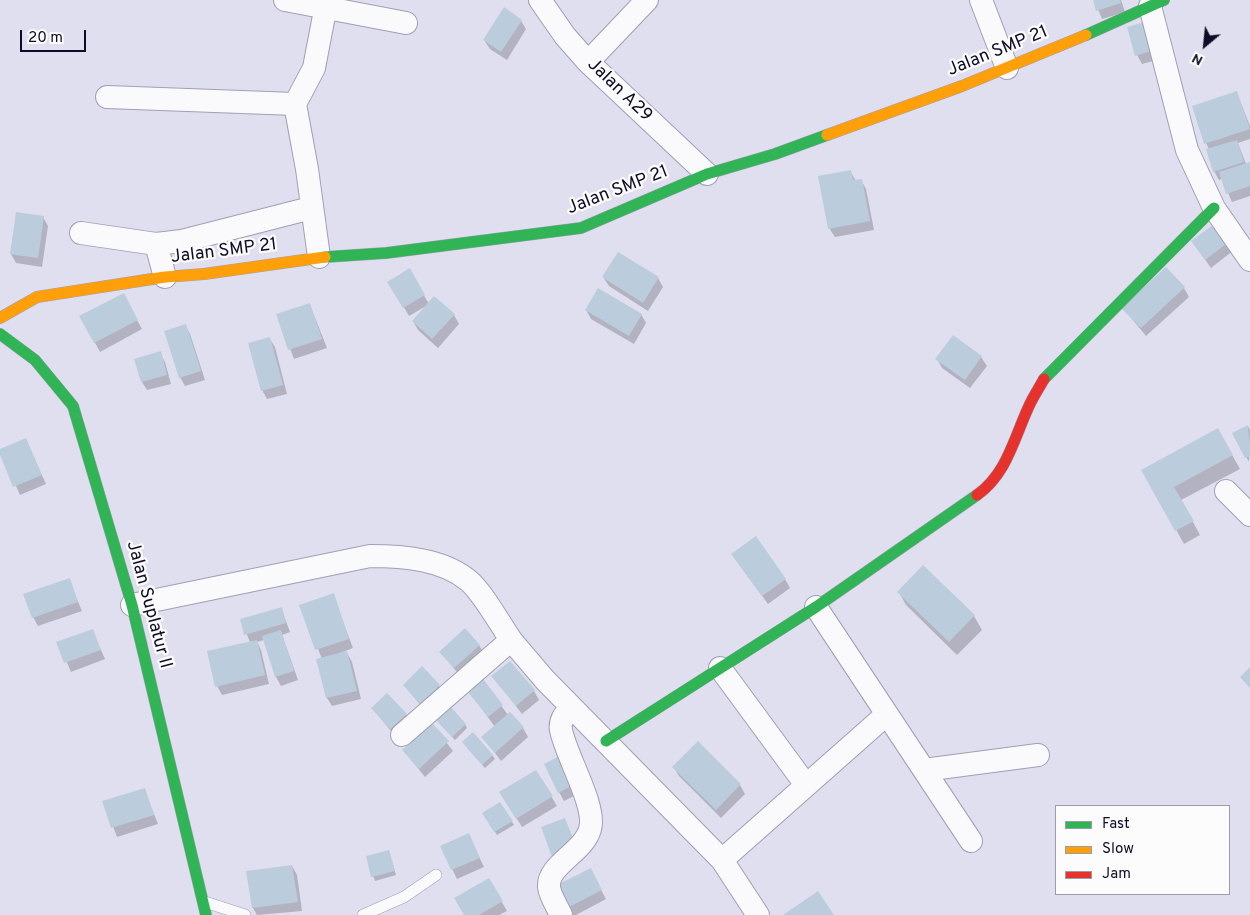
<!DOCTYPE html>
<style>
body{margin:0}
#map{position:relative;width:1250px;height:915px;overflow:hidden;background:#dfdff0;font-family:Overpass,sans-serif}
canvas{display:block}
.legend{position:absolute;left:1055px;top:805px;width:175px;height:90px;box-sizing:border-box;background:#fcfcfc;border:1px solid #9d9ca6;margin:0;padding:6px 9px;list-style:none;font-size:15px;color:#0f0c26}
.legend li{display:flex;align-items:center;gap:10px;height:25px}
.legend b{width:25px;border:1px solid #9d9ca6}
.north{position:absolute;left:1180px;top:20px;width:50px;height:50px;-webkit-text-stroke:4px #fcfcfc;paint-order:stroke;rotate:208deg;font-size:14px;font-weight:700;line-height:20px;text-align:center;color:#0f0c26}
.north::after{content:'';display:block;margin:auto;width:18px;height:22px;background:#0f0c26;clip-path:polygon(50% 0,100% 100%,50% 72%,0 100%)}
.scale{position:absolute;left:20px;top:30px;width:66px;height:22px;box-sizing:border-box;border:2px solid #0f0c26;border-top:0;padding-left:6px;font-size:15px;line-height:18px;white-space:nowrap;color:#0f0c26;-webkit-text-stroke:4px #fcfcfc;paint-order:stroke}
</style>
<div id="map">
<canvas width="1250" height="915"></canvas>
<ul class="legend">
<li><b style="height:6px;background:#30b455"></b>Fast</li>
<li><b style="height:6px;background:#ff9f0a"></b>Slow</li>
<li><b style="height:6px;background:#e5322d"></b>Jam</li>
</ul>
<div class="north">N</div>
<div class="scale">20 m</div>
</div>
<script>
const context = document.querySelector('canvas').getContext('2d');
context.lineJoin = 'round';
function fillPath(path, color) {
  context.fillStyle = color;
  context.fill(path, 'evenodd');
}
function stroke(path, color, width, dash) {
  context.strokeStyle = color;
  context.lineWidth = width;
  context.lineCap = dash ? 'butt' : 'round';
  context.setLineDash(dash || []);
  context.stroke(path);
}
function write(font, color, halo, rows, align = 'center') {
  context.font = font + ' Overpass,sans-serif';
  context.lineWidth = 4.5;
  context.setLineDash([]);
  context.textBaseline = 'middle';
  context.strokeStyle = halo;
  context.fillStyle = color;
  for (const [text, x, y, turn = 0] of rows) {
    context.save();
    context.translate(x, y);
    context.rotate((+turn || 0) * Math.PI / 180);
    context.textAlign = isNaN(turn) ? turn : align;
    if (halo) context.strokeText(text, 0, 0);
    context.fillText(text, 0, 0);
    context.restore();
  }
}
fillPath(new Path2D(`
 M1094 0H1121L1125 12 1102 19Z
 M521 21 526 29 507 60 490 49 484 40Z
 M1129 28 1161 59 1142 64 1137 55Z
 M1237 93 1250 126V139L1238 143 1246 164 1250 163V196L1232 202 1222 179 1219 180 1214 171 1209 149 1206 143Z
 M850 171 856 181 861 180 866 189 874 230 835 237 829 228Z
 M43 217 48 226 42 267 16 263 11 254Z
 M1216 224 1234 250 1211 268 1192 241Z
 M409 270 429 304 454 315 459 324 438 348 418 330 413 321 426 306 409 316 389 282Z
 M603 277 658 278 663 287 648 311 609 286Z
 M1184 288 1189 297 1146 336 1123 308Z
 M123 295 142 329 100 352 81 317Z
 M310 305 327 348 294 359 278 315Z
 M586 310 641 314 646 323 634 344 591 319Z
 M185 325 190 334 205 380 185 386 180 377Z
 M953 336 981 357 987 366 970 388 942 368 937 359Z
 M269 338 275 347 287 394 267 399 262 390Z
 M160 353 165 362 171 384 147 390 142 382Z
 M1248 426 1250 430 1249 462 1234 434Z
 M1218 430 1240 469 1181 500 1200 535 1184 544 1143 470Z
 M25 439 46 484 20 495 0 450Z
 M738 563 785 579 790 588 768 604Z
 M923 567 974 616 982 630 957 655 906 605 899 592Z
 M69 580 82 611 38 626 33 617Z
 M333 595 353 648 340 653H347L352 662 361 699 332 706 327 698 322 659 301 606Z
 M281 608 290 632 282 635 298 680 281 686 276 677 264 640 257 642 261 650 269 684 222 695 217 686 250 642 241 620Z
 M92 630 105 659 71 672 58 642Z
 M479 645 484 654 460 676 441 652Z
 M493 676 534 691 539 700 522 714Z
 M483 681 508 715 523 728 528 737 501 761 483 737 495 727 469 691Z
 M404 685 439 686 444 695 426 712Z
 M372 708 406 714 411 723 396 737Z
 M439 723 465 724 467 728 455 740Z
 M432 724 453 751 425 777 404 751Z
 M466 746 492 755 495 759 485 768Z
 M560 757 580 793 564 801 559 792Z
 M674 768 740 785 745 794 721 818 679 776Z
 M536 771 557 806 522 827 506 801Z
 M144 789 158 824 117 837 104 802Z
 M500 804 514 825 497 835 484 814Z
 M473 844 484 867 457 879 441 846Z
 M389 851 396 875 375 881 367 857Z
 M292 866 297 875 302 911 257 915 253 908 248 872Z
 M590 870 606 899 576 915H570L555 888Z
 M489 880 507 911 499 915H466Z`), '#0003');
fillPath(new Path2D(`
 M1093 0H1120L1121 3 1096 11Z
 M504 7 522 20 501 52 483 40Z
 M1148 21 1157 49 1135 56 1127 27Z
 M1237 91 1250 129 1204 144 1192 106Z
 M1237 140 1244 162 1213 172 1206 149Z
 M1250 162V186L1226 194 1219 172Z
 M851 170 853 180 862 179 870 221 828 229 818 176Z
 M16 212 44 216 38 258 10 254Z
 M1217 222 1230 241 1205 260 1191 241Z
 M618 252 659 277 643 303 602 277Z
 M1166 267 1185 287 1141 328 1121 308Z
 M410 268 425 295 403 308 387 282Z
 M598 288 642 314 629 336 585 310Z
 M124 293 138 320 94 343 79 316Z
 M434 296 455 314 432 339 412 321Z
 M310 303 322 339 288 350 276 314Z
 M186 324 201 371 179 378 164 331Z
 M953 335 982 356 965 380 935 359Z
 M270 337 283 385 261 391 248 343Z
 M161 351 167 375 141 382 134 359Z
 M1248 425 1250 456 1245 458 1232 433Z
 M1218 428 1233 455 1174 487 1194 521 1175 531 1141 470Z
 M26 438 42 475 13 487 0 455V449Z
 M756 536 786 579 762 596 731 554Z
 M923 565 975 615 949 642 897 592Z
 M70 578 78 602 32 618 23 594Z
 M334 593 349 639 315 650 299 605Z
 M282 607 286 623 244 635 240 619Z
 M465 628 480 645 454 668 439 652Z
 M93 629 101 650 64 663 56 642Z
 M281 630 294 671 275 677 262 636Z
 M257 640 265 675 215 687 207 651Z
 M347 651 357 691 326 698 316 659Z
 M510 661 535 690 516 706 491 676Z
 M422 666 440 685 420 704 403 685Z
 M1250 667V688L1240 677Z
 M483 679 503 705 488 717 467 691Z
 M387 693 407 714 390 729 371 708Z
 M450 706 466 724 452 737 435 719Z
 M510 712 524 727 495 753 481 737Z
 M432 723 449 741 419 769 402 750Z
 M473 732 493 755 482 765 462 742Z
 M698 741 741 784 716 810 672 767Z
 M561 755 575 784 558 793 544 764Z
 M536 770 553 796 516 819 499 792Z
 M145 788 154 815 111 828 102 801Z
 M500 802 513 821 494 832 482 813Z
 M565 818 577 848 552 857 541 827Z
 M469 833 480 858 451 870 440 846Z
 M389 850 395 871 371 877 366 856Z
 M292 865 298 902 252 908 246 871Z
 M591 868 602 890 565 909 553 887Z
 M489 878 503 901 479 915H464L454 898Z
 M818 891 834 915H783Z`), '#bbcddc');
const lane = new Path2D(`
 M205 902 245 915
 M363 915 404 897 436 875`);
const street = new Path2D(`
 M285 0 406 23
 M540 0 565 36 588 62 707 174
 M981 0 1007 68
 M1150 6 1187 150 1214 208 1250 260
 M588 62 647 0
 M107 97 295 104
 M81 233 156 244
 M319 257 307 169 295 104 314 68 327 0
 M165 277 156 244 182 241 311 208
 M1226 491 1250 515
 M132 605 370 556C403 556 443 559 469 581 483 593 500 624 511 640
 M816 607 971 841
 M720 668 806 785
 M402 735 511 640 545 680 722 860 758 915
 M924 770 1038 755
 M722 860 887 714
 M561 915C557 906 550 896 549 887 547 865 584 852 590 829 597 807 566 756 561 730 559 721 565 714 571 707`);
const fast = new Path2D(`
 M1086 35 1164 0
 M325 257 386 253 581 228 707 174 775 154 827 135
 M0 334 35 360 73 406 132 605 206 915
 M1044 379 1214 208
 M606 741 816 607 977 495`);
const slow = new Path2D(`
 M827 135 962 86 1086 35
 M0 318 37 297 165 277 204 274 325 257`);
const jam = new Path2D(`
 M977 495C1007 474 1014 438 1029 406 1033 397 1039 388 1044 379`);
stroke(lane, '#a09fb4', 12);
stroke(street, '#a09fb4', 24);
stroke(fast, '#a09fb4', 12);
stroke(slow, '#a09fb4', 12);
stroke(jam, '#a09fb4', 12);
stroke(lane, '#fafafd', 11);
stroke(street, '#fafafd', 22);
stroke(fast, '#30b455', 11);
stroke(slow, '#ff9f0a', 11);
stroke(jam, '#e5322d', 11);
write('18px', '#0f0c26', '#fcfcfc', [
 ["Jalan SMP 21",998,52,-22],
 ["Jalan A29",619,91,44],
 ["Jalan SMP 21",618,191,-21],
 ["Jalan SMP 21",224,252,-7],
 ["Jalan Suplatur II",148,605,75]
]);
</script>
